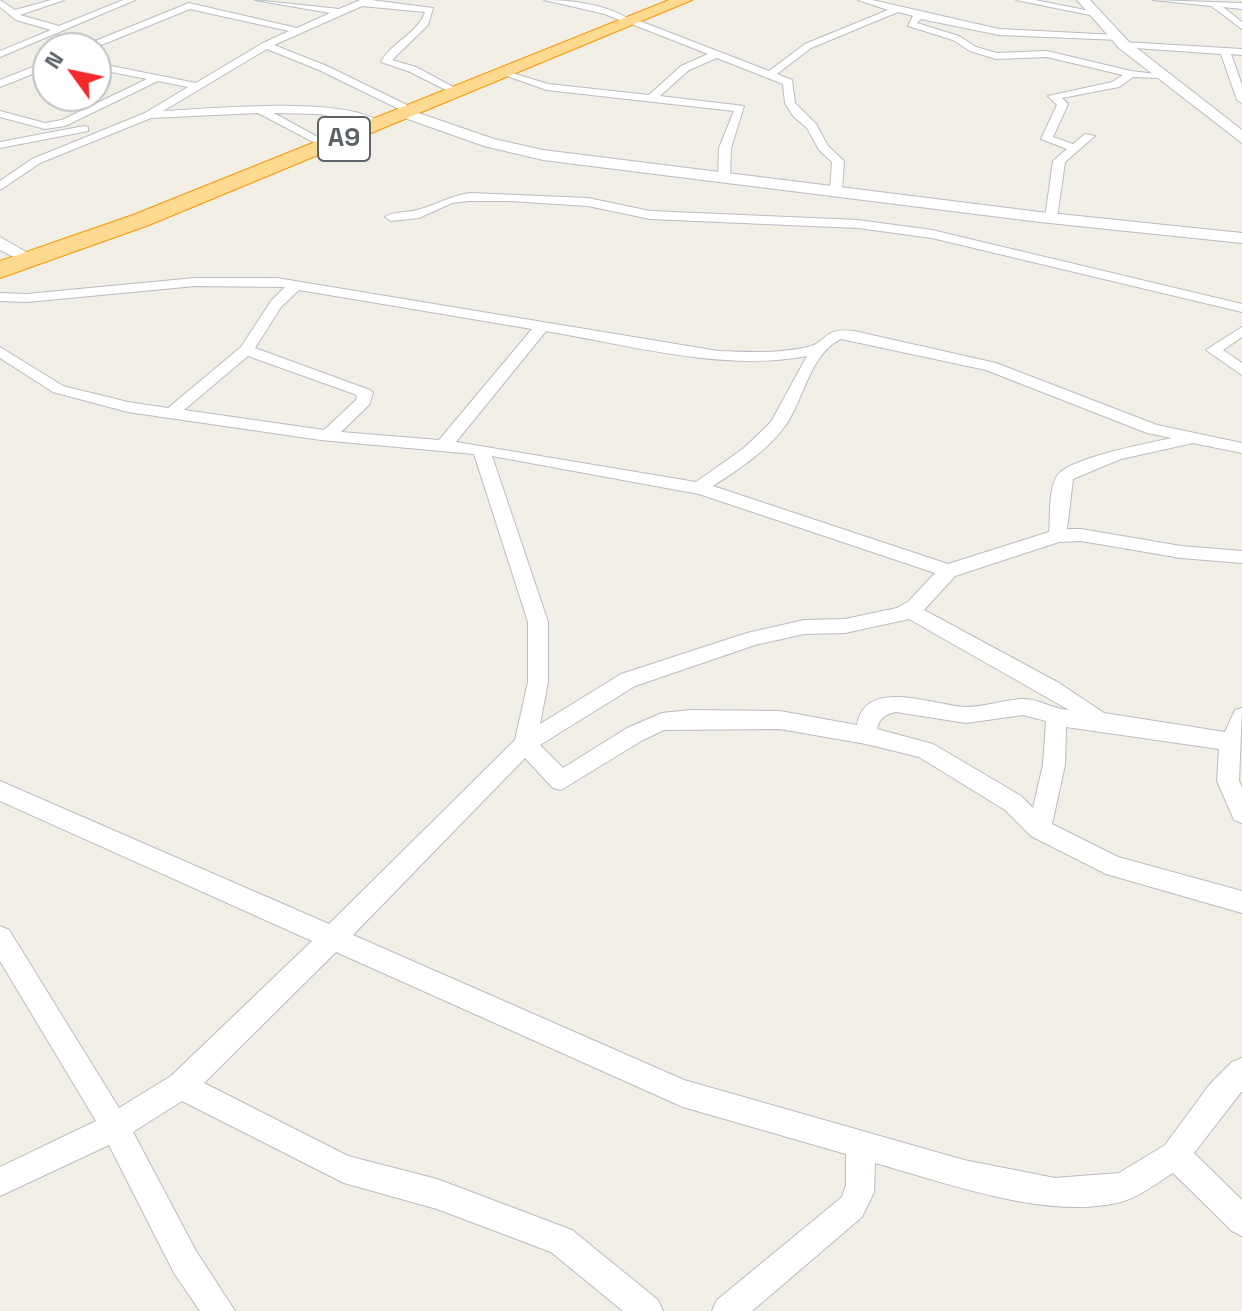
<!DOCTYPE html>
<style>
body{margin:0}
#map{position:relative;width:1242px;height:1311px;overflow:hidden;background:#f1eee6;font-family:"Space Grotesk",sans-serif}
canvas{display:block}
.north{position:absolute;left:32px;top:32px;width:80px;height:80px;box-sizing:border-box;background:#fff;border:2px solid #bfc1c3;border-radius:50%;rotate:303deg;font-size:22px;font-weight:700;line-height:32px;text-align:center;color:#5e6368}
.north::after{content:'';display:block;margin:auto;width:28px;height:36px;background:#f52829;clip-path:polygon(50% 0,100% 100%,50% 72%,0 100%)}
</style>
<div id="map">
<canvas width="1242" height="1311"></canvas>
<div class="north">N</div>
</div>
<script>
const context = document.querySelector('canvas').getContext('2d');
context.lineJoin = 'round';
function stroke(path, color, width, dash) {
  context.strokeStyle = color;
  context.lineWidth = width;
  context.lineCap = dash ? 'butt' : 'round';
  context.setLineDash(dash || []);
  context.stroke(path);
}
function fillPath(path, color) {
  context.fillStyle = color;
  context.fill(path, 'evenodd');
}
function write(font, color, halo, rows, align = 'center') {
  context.font = font + ' "Space Grotesk",sans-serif';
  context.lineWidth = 6;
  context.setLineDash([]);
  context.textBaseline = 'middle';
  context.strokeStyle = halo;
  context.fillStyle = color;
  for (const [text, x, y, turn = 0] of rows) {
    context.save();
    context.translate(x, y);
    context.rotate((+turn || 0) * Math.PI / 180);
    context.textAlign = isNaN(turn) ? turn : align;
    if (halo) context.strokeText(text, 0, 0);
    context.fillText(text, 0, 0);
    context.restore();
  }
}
const street = new Path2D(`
 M0 0 15 10 51 0H64L20 15 59 26 123 0H135L0 57V51L51 30 16 20 0 7Z
 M255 0 339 9 360 0H371L433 8 428 25 392 60 416 67 457 89 448 91 408 71 381 62C391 42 417 35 425 12L362 6 274 45 327 66 409 106V110H401L319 70 267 49 163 111C212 109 340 96 378 121L373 124 318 114 274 113 323 140 325 142 319 145 258 113 151 118 40 163 0 190V181L32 159 145 113 188 87 158 81 65 126 45 129 0 117V111L45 123 62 120 147 79 96 69V63L196 83 263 43 289 31 190 9 94 48H81L83 46 189 3 297 28 330 13Z
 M544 0C570 0 606 4 629 19L624 22 605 14Z
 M858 0H872L999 29 1117 35 1120 40 999 35 921 19 917 23 959 36 976 47 997 53 1047 51 1131 71 1164 75 1159 78 1133 77 1119 87 1062 98 1068 104 1053 137 1073 144 1085 134 1095 136 1065 162 1057 218 1051 222 1045 218 1053 161 1067 149 1041 139 1057 105 1048 96 1112 82 1123 75 1047 57 996 59 970 51 953 40 908 26 913 16 898 12 811 48 777 74 792 80 795 103 816 124 828 146 844 161 842 191 836 195 830 191 832 162 819 150 807 128 793 116 785 103 783 84 717 58 689 70 660 96 744 106 731 148 730 178 724 182 718 178 719 148 734 111 547 90 501 74 506 71 548 84 649 95 681 66 708 54 629 23 632 18 769 71 805 44 888 10Z
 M1016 0H1035L1100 13 1095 16Z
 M1153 0 1242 3V9L1223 7 1242 22V29L1211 6Z
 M1124 42 1242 49V55L1231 54 1242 85V103L1237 100 1221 54 1121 47Z
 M48 61V68L0 87V80Z
 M84 126 88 127V131L0 148V142Z
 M469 193 588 198 650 211 858 220 932 230 1242 304V312L932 238 858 228 650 219 588 206 510 201H469L452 203 419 218 391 221 385 217C394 211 406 213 417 210 436 205 450 196 469 193Z
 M0 237 26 252V258H16L0 250Z
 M195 278H277L718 351C749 352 777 354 808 347 827 343 823 327 854 331L996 363 1157 425 1242 443V453L1193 443 1121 459 1073 479 1067 529H1081L1181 546 1242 551V563L1181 558 1081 541 1059 542 955 576 924 610 1059 683 1104 713 1225 732 1235 710 1242 708 1239 781 1242 788V823L1234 820 1217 781 1219 749 1066 727 1065 765 1052 824 1118 857 1242 891V913L1106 874 1031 836 1005 810 919 757 866 744 780 729 664 730 643 740 561 790 553 788 525 758 353 935 684 1080 964 1160 1055 1178 1119 1173 1165 1145 1210 1084 1232 1062 1242 1058V1091L1194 1153 1242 1200V1236L1232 1231 1173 1173C1158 1182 1141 1196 1124 1201 1051 1222 947 1183 875 1163L874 1192 862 1217 752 1311H712L717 1300 842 1197 846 1185V1154L683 1107 336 952 204 1083 348 1156 437 1179 572 1230 658 1300 663 1311H623L551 1252 437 1209 344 1183 182 1101 133 1132 196 1251 235 1311H200L174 1273 109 1145 0 1196V1167L96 1121 0 961V926L9 930 119 1108 171 1076 312 941 0 801V781L329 924 515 740 528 682V622L474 454 321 440 128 412 53 392 0 358V347L63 386 128 402 168 408 241 347 271 301 285 287 195 286 27 302 0 301V293L27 294ZM299 290 532 329 439 440 341 432 369 405 373 393 370 390 255 348 281 307ZM546 331C628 345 724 372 807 356L771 422 744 448 696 482 456 442ZM841 339 986 370 1147 433 1172 438C1149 443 1068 458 1057 476 1048 490 1051 516 1049 532L948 564 713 486C739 469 767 451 785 426 804 400 810 353 841 339ZM248 356 357 395 356 400 324 430 184 410ZM492 456 699 494 935 573 909 601 897 608 845 619 804 620 747 633 621 674 540 724 548 682V622ZM909 619 1069 710C1052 709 1038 698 1021 699 1003 700 984 707 966 707 935 706 865 676 857 725L780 711 691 710 662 713 627 728 563 768 540 745 635 686 755 645 804 634 845 633ZM896 712 966 723 1023 715 1046 721 1043 765 1033 808 1021 796 933 744 877 729C879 718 886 714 896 712Z
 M1242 327V337L1223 350 1242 363V375L1206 350Z`);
const secondary = new Path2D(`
 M1077 0H1090L1129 42 1242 130V143L1119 48Z
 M407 109 494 139 543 150 1040 212 1242 233V243L1040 222 543 160 484 146 402 117V111Z`);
const highway = new Path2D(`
 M669 0H692L149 225 0 278V261L133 215Z`);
stroke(street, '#b9bcc0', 2);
stroke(secondary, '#b7bcc1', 2);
stroke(highway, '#f79600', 2);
fillPath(street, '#fff');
fillPath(secondary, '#fff');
fillPath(highway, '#ffd98f');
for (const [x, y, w] of [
 [344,139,52]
]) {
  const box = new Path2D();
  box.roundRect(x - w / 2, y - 22, w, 44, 6);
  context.fillStyle = '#fff';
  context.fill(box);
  stroke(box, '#5e6368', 2);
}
write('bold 26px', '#5e6368', null, [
 ["A9",344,139]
]);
</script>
